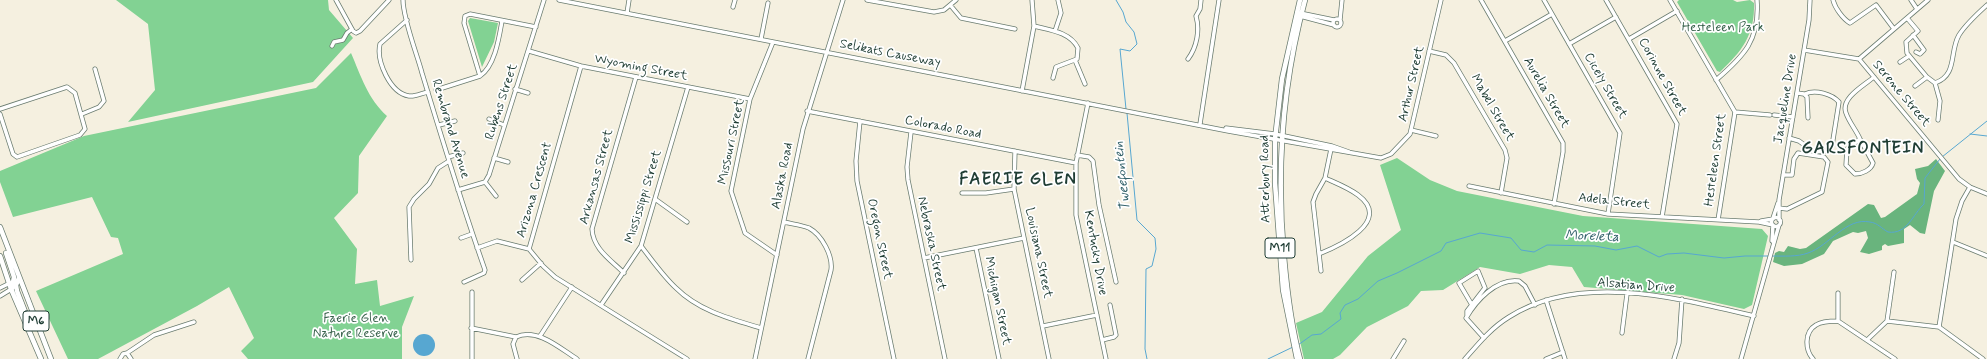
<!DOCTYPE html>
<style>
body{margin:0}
canvas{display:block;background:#f5f0e0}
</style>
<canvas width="1987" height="359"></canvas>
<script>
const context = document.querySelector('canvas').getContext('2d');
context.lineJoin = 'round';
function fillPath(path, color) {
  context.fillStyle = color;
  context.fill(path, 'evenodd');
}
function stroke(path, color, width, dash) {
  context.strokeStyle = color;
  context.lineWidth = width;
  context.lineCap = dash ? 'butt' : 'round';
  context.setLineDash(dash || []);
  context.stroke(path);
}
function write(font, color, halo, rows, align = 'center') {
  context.font = font + ' Mynerve,sans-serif';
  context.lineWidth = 3.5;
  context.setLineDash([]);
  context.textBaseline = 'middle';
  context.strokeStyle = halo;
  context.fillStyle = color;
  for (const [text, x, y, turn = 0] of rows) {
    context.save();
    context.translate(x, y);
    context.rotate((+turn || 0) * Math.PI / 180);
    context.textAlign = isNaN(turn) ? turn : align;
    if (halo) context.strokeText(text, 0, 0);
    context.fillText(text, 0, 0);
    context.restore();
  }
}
fillPath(new Path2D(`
 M116 0H328L329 10 353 38 313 82 128 122 155 90 148 24Z
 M1679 0H1733L1737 2 1750 0 1754 3C1755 35 1742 51 1720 72L1717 71 1677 2Z
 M470 18 498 23 494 42 482 67 468 21Z
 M351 53C361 76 368 99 387 116L359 156 358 193 334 218 357 249 355 284 377 280 380 306 414 296 402 327V359H248L241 351 254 338 229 287 197 306 98 359H68L36 291 123 254 118 238 111 237 92 197 13 217 0 182V171L84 136 316 88Z
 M1397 158 1430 180 1457 191 1583 216 1762 229 1768 236 1752 305 1744 309 1682 295 1584 287 1572 267 1549 265 1520 274 1480 267 1443 290 1421 291 1408 306 1367 327 1340 355 1333 359H1304L1296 323 1322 312 1368 256 1401 230 1380 165Z`), '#82d293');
fillPath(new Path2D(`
 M1936 159 1945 171 1934 191 1925 234 1920 233 1910 225 1904 229V243L1888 246 1885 244 1882 246V250L1869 254 1860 252 1868 238 1866 231 1858 233 1853 232 1833 241 1824 254 1802 264 1784 266 1773 262 1775 253 1779 251 1784 252 1788 246 1800 249 1806 248 1868 204 1874 205 1881 218 1885 217 1917 194 1920 183 1917 179 1915 169 1928 166Z`), '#69b47d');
fillPath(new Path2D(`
 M413 345a11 11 0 1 1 22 0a11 11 0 1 1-22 0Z`), '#57a7d1');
stroke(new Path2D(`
 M1116 0 1123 12 1126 22 1134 32 1137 44 1130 51 1120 49 1126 109
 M1127 113 1137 220 1155 238 1156 249 1152 266 1146 269 1145 349 1147 359
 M1970 134 1987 136
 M1942 157 1987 121
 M1772 256C1784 256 1797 257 1808 253 1829 246 1846 217 1870 222 1878 223 1882 229 1888 232 1907 235 1913 214 1924 204L1925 178 1940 159
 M1298 345 1312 335 1321 334 1341 319 1340 313 1345 305 1358 299 1378 281 1397 273 1441 251 1446 243 1480 233 1511 238 1521 250 1534 252 1547 245 1595 246 1616 250 1637 246 1659 257 1667 254 1684 253 1724 258 1745 256H1769
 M1268 359 1293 347`), '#57a7d1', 1);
const minor = new Path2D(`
 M336 0 353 31 356 33 360 31 389 0
 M403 0C403 19 417 54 422 73 442 139 462 205 485 270L484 273 464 282
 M559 0 1228 131 1381 158 1391 154 1410 134 1441 0
 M867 0 934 12 944 10 956 0
 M1481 0 1563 143V152L1554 204
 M1544 0 1620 133 1608 214
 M1606 0 1677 124 1662 217
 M1670 0 1735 112 1718 220
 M1833 0C1835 8 1843 19 1850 23L1876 5 1894 29
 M1911 0 1917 9
 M951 6 961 18 1015 29
 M733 7 735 0
 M627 13 629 0
 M1300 13 1334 20
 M1300 16 1334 25
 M1907 18 1918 31 1906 42 1907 53 1927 77 1915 86
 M1333 23a4 4 0 1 1 8 0a4 4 0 1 1-8 0Z
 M407 20 380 44C376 61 390 93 409 96 415 97 422 93 428 92
 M1340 20 1342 0
 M1034 26C1050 30 1070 32 1078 48L1077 59 1056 67 1053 78
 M1055 31 1061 13 1058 0
 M1913 35 1924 50 1920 54 1916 52
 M761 39 768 3
 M1629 39 1677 11
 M1505 41 1552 14
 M773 42 750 99 731 191 745 233 777 255
 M1569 44 1616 17
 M332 46 334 42 343 40 347 33 352 29
 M1804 50 1859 59 1959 179 1970 187 1987 194
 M529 51 581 66 750 99
 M1429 51 1446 55 1454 63 1505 150 1507 158 1501 193
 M1188 59C1197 47 1200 30 1196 16L1200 9 1201 0
 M1859 59 1928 0
 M1075 60 1085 84
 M1900 62 1909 56
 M581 66 529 249 543 266 555 277 687 359
 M480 76 464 23 465 16 470 14 536 27
 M1927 77 1935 83C1958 75 1949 52 1959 35 1966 24 1977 14 1987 5
 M1716 80C1744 56 1760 40 1757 0
 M1935 83 1940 101 1938 120
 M515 89 528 93
 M436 90 480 76C495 66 499 38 502 21
 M1022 91 1034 26 1032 0
 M1797 93 1804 94 1807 97 1808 118
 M1088 103 1076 163V215L1106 359
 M0 109 67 87 75 93 85 129 80 135 17 157 13 154 0 114
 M807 111 1076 163
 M1735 112 1770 115
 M82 114 99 107 104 101 95 69
 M1774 115 1793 117
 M489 119 504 125
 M860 121 856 161 857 181 894 359
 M1200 124 1219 0
 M439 125 455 121
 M1226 128 1275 134 1332 146 1349 152
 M1411 130 1436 136
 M911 132 907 167 908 180 945 359
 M1789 138 1799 141 1814 152 1827 151 1832 146 1839 102C1832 94 1815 89 1805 94
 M1860 139 1873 163C1871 170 1862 174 1855 174L1846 165 1847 149 1860 139C1856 130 1849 122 1846 113 1840 98 1865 85 1874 77
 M1015 151 1014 189 1049 359
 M1077 155 1089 157 1093 161 1099 205 1116 282
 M448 157 463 153
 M494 158 508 162
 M485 182 496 196
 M1469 186 1608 214 1759 222 1773 225
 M458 190 485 182 489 175 544 0
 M962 193H986L1014 189
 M655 199 687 222
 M1779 208 1787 209 1822 192 1828 162 1824 157 1798 153 1794 159 1792 175H1783
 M1771.5 222a4.5 4.5 0 1 1 9 0a4.5 4.5 0 1 1-9 0Z
 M1773 218 1778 203
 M1779 220V200L1809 20 1810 0
 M1761 221 1773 219
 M784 222C792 224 801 225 809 228 822 235 833 256 831 270L808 359
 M461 238 472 234
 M1772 241 1773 225
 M1953 242 1987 256
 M641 246C652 260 663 276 676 288 699 311 731 319 761 328
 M477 248 497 241 529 249
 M976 248 999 359
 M1319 254C1339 246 1393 221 1358 195 1349 188 1336 183 1325 178
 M924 258 1024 238
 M411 260 409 207 414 199 429 184 438 168 449 161
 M1321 271 1313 202 1316 194 1325 178 1331 149
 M624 273C611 260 593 249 592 229L636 77
 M522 280 541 263
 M0 288 10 283
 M472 292V359
 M0 296 13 288
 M1546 300 1565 359
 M601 305 641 246 688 87
 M1467 316V311L1484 289 1485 288 1478 271 1459 283 1472 305
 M1838 321 1895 359
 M1838 321V293
 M1887 321 1894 272
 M1043 326 1097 315
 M1939 327 1956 219 1962 201 1970 187
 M471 328 516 337C537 327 561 349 577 359
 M1622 333 1627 294
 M540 336 572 287
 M516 337 513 344 517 359
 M1484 338 1466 318C1476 301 1496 278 1519 281L1525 286 1535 305
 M1102 340 1114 337 1116 335 1110 305
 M1867 340 1887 321 1939 327 1983 359
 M127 353 131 359
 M120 359 123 354 127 353 154 335 194 322
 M755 359 803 129 843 0
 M1393 359 1404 341
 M1465 359C1478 344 1491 328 1509 317 1580 272 1678 298 1754 316
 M1546 359 1563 352
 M1674 359 1679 343 1682 299
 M1741 359 1779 225
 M1813 359C1805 350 1804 332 1816 325 1822 321 1831 321 1838 321`);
const major = new Path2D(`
 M0 227 51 359
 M6 253 14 277 12 288
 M0 256 11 289 41 359
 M19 278 16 285 17 291 31 327
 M1297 359 1283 290 1275 183V139L1282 79 1300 0
 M1300 359C1291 326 1287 291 1284 257 1276 169 1282 85 1305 0`);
stroke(minor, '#6a7c70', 5);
stroke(major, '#6a7c70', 6);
stroke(minor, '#fff', 3.5);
stroke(major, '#fff', 4.5);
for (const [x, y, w] of [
 [1280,248,30],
 [36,321,26]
]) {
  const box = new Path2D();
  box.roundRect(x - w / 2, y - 10, w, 20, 3);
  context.fillStyle = '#fff';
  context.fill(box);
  stroke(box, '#1f3d34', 1);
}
write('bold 12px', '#1f3d34', null, [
 ["M11",1280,248],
 ["M6",36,321]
]);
write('13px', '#38624c', '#fff', [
 ["Hesteleen Park",1723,28],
 ["Faerie Glen",356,319],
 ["Nature Reserve",356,334]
]);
write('13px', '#1f3d34', '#fff', [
 ["Selikats Causeway",890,54,11],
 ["Wyoming Street",641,68,11],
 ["Corinne Street",1662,77,61],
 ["Arthur Street",1412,84,-77],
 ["Cicely Street",1605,86,60],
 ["Aurelia Street",1546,93,60],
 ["Serene Street",1901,94,50],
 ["Jacqueline Drive",1786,99,-81],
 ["Rubens Street",502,102,-72],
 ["Mabel Street",1492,108,60],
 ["Colorado Road",943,128,11],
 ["Rembrand Avenue",450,129,73],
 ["Missouri Street",732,142,-78],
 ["Hesteleen Street",1716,160,-82],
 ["Alaska Road",783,176,-79],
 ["Arkansas Street",597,177,-75],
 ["Atterbury Road",1266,179,-91],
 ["Arizona Crescent",535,190,-74],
 ["Mississippi Street",644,197,-73],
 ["Adela Street",1614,202,6],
 ["Oregon Street",879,239,78],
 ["Nebraska Street",931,244,78],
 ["Louisiana Street",1038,253,78],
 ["Kentucky Drive",1095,253,80],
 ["Alsatian Drive",1636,286,4],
 ["Michigan Street",997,301,78]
]);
write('italic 14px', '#33626b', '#fff', [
 ["Tweefontein",1123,176,-96],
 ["Moreleta",1592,237,2]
]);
context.letterSpacing = '1px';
write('bold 17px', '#1f3d34', '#fff', [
 ["GARSFONTEIN",1863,149],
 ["FAERIE GLEN",1018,180]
]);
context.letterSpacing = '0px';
</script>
